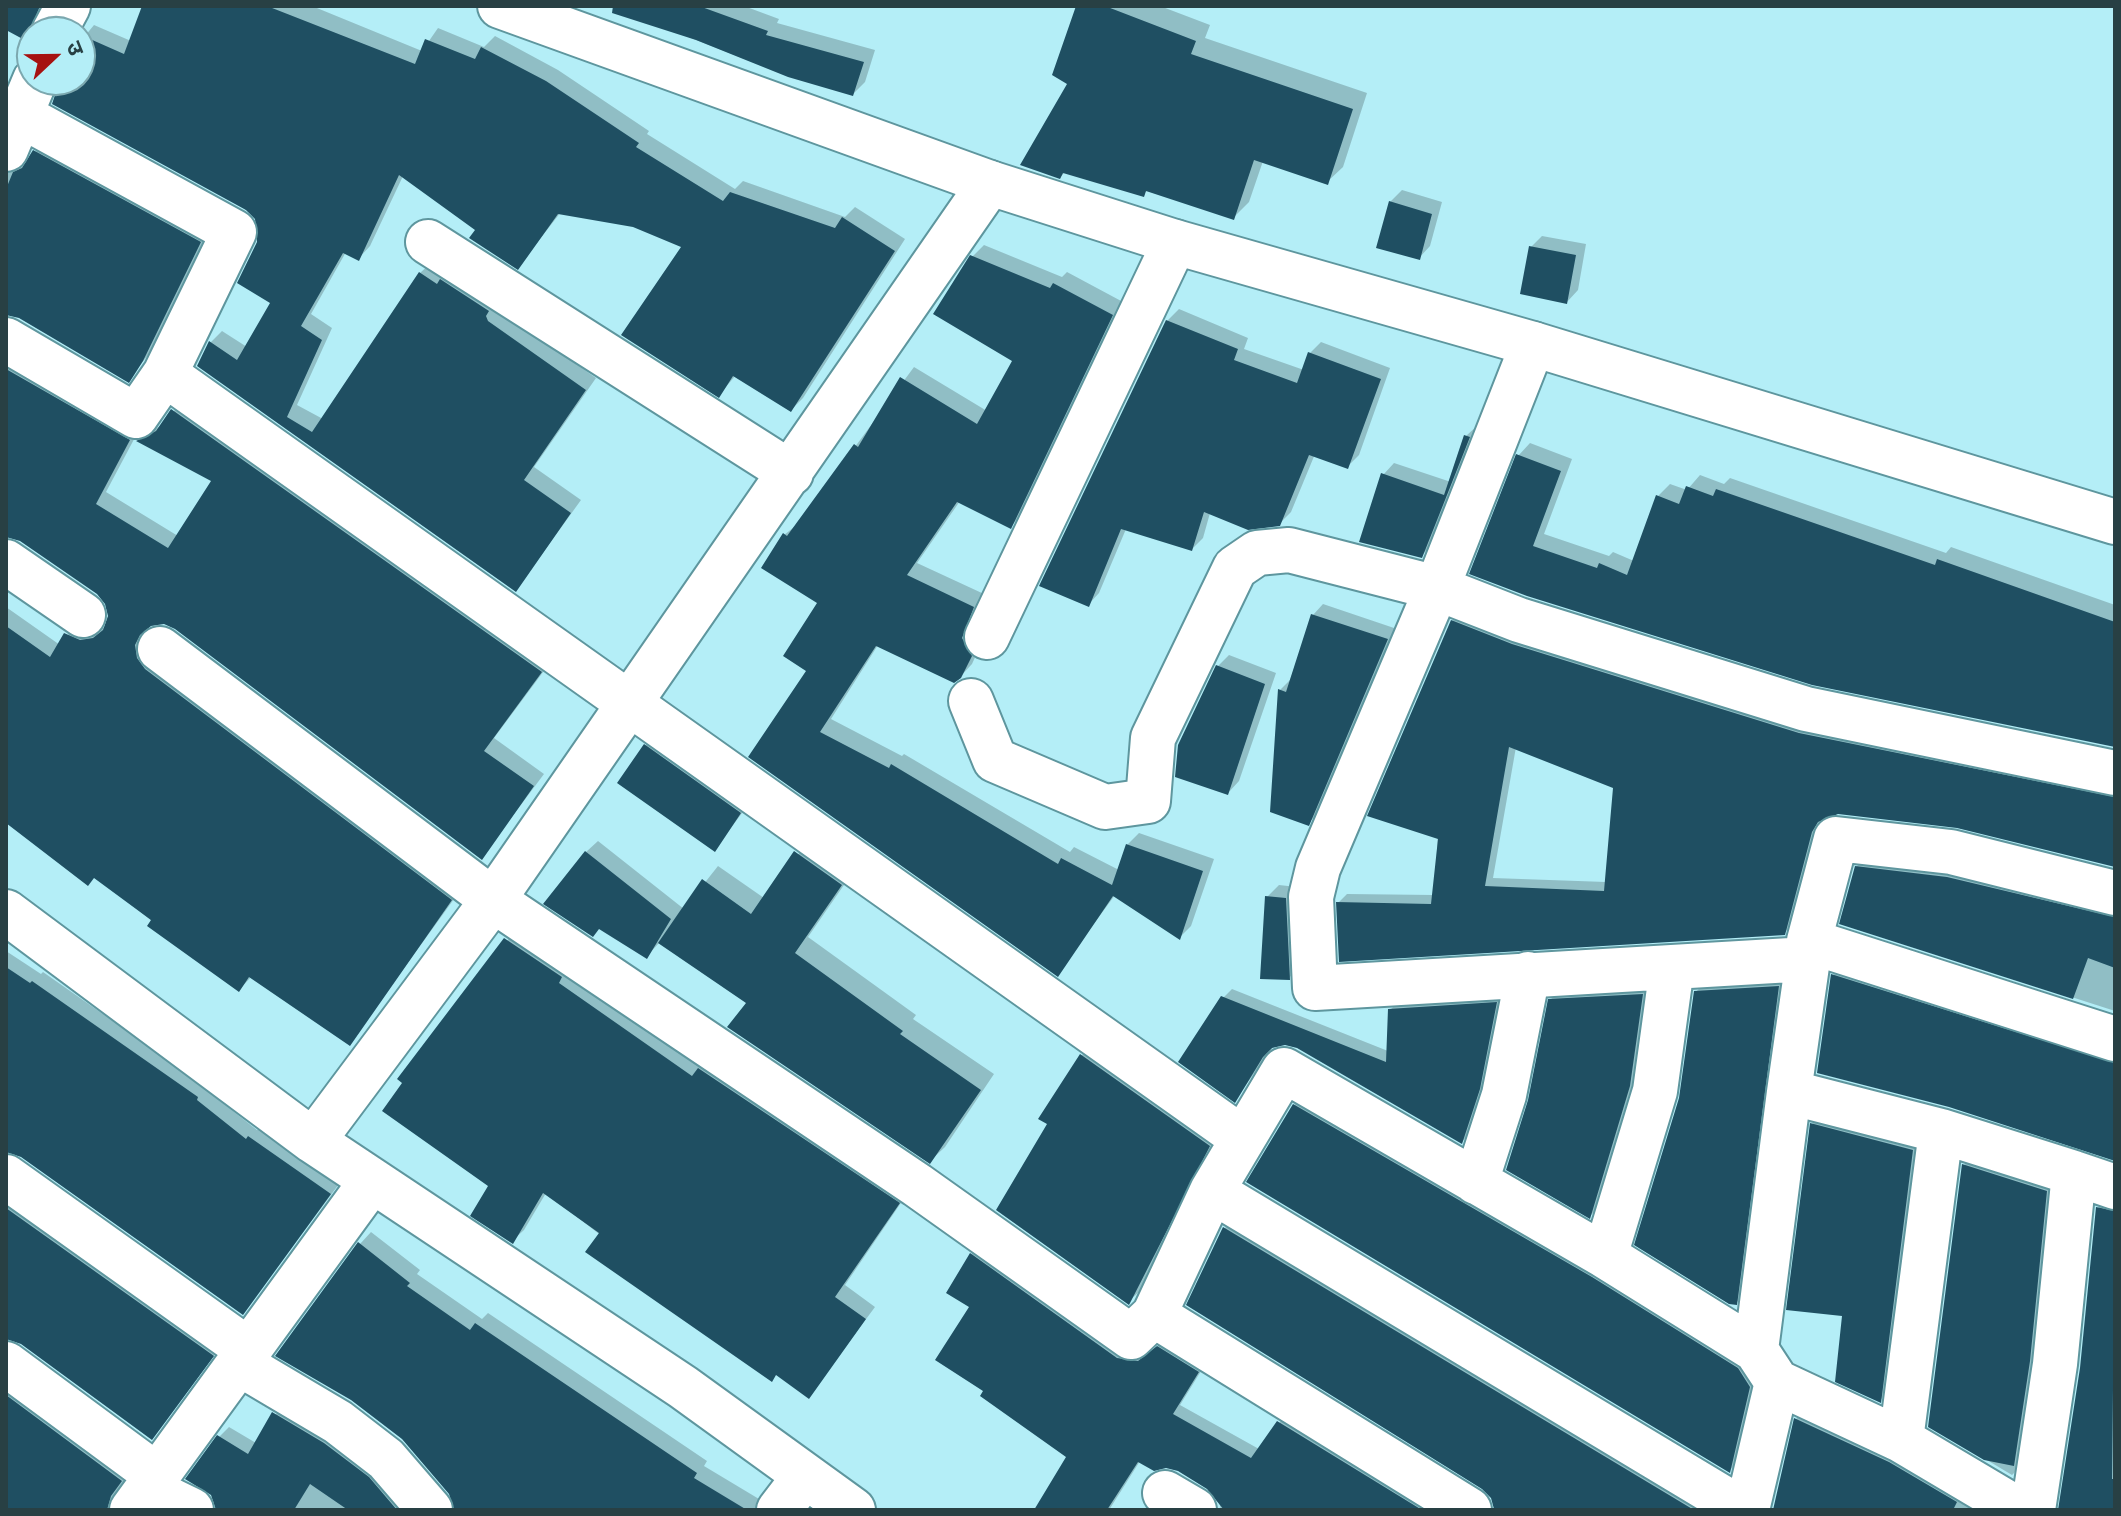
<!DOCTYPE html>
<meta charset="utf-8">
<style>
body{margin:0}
#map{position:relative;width:2121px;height:1516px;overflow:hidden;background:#b4eef7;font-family:"Open Sans","Noto Sans Devanagari",sans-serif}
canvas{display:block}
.frame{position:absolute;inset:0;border:8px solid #284044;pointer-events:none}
.north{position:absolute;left:16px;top:16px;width:80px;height:80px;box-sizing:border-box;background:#b4eef7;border:2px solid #7ca8af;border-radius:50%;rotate:68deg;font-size:22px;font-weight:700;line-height:32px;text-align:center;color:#284044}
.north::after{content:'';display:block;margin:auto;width:28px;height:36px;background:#a61111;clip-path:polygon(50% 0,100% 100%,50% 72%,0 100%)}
</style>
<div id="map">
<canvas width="2121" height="1516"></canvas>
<div class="frame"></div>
<div class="north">उ</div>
</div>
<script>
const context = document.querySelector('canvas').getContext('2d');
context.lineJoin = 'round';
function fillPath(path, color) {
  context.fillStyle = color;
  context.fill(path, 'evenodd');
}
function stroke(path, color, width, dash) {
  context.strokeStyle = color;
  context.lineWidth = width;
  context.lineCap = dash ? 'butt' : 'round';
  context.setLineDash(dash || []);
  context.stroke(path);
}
fillPath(new Path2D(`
 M6 6H45L41 32H32V41L6 28Z
 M144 6H312L422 51 438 28 484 47 495 36 558 70 649 131 647 134 735 189 743 181 845 217 855 207 905 239 803 398 791 410 736 375 719 395 684 246 634 225 561 212 518 267 478 230 403 176 370 246 359 258 346 252 311 314 332 328 297 405 323 419 420 273 432 262 596 378 534 467 581 500 516 590 199 365 210 343 222 331 247 347 273 302 259 243 257 218 64 80H80V42L94 25 131 41Z
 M675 6H744L779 19 777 23 875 50 865 82 853 94 788 76 668 29Z
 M1078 6H1160L1210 25 1205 38 1367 93 1343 167 1327 182 1263 161 1249 202 1234 217 1148 190 1143 194 1065 172 1060 177Z
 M44 142 209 232 153 349 128 380 19 317 6 313V163L24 165Z
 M1402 190 1442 202 1430 246 1419 258 1390 202Z
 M1542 236 1586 244 1578 290 1567 302 1531 247Z
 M984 245 1062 277 1067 272 1123 302 1022 515 1010 527 960 501 917 563 984 594 982 642 972 664 960 677 878 645 831 719 902 756 904 754 1070 852 1074 847 1119 870 1127 845 1139 833 1214 859 1191 926 1180 937 1115 895 1057 974 750 756 809 671 820 602 784 535 798 524 914 367 987 411 1014 360 972 257Z
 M1179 309 1248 338 1244 349 1304 370 1310 353 1321 342 1390 368 1359 455 1347 467 1315 454 1291 512 1279 524 1210 513 1203 538 1192 549 1126 529 1099 593 1088 605 1167 321Z
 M6 351 140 428 106 492 178 536 214 480 140 440 164 423 184 399 552 660 494 738 544 774 481 858 176 627 164 622 149 625 148 646 462 888 349 1044 252 976 239 990 95 876 6 822V607L60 645 78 622 94 629 107 627 110 618 108 604 99 593 21 539 6 537Z
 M1478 425 1433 544 1421 556 1383 475 1394 463 1451 482 1466 436Z
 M1530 443 1572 459 1544 534 1609 556 1613 552 1634 561 1658 496 1670 484 1687 490 1700 475 1724 484 1730 478 1946 553 1951 547 2115 605V740L1528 594 1518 456Z
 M1323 604 1397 629 1319 813 1308 823 1280 690 1290 680 1313 615Z
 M1461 612 2115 787V865L1957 826 1838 812 1821 818 1793 924 1784 933 1338 903 1347 894 1434 895 1452 621ZM1516 747 1615 786 1606 882 1493 878Z
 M1229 655 1276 673 1239 781 1228 793 1218 666Z
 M657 734 751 801 715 849 645 746Z
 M811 838 855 869 808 937 916 1015 913 1019 994 1074 945 1147 930 1161 748 1002 660 942 646 957 586 852 598 841 684 909 718 866 764 898Z
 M1865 858 1956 869 2115 908V1011L1842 923 1856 867Z
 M1279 885 1297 887 1300 966 1289 978 1267 897Z
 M517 928 909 1191 845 1285 875 1307 809 1396 546 1193 524 1230 512 1241 491 1185 400 1079Z
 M6 951 41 974 43 972 207 1087 205 1089 257 1130 260 1128 339 1184 243 1313 21 1155 6 1150Z
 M1842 966 2115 1054V1159L1833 975Z
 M1787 977 1745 1293 1736 1303 1681 1098 1696 992 1705 982Z
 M1653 984 1641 1073 1601 1205 1590 1216 1530 1100 1550 1000 1562 989Z
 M1232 989 1388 1051 1390 1010 1399 1001 1504 994 1488 1078 1470 1133 1462 1142 1297 1046 1283 1043 1274 1046 1235 1100 1223 998Z
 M1093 1044 1220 1134 1140 1291 1128 1302 1050 1124 1041 1118 1082 1055Z
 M1303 1097 1747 1360 1758 1377 1738 1462 1730 1470 1294 1105Z
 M1823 1114 1923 1139 1891 1390 1880 1400 1844 1315 1812 1124Z
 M1973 1156 2055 1182 2021 1466 2012 1475 1930 1426 1964 1165Z
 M6 1191 222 1345 152 1438 22 1342 6 1338Z
 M2107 1199 2115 1201V1510H2060L2082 1368 2098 1208Z
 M1233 1219 1717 1510H1496L1493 1498 1483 1487 1189 1305 1225 1228Z
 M371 1232 420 1270 417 1274 482 1319 488 1313 707 1461 704 1466 759 1499 768 1510H456L360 1244Z
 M980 1246 1126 1350 1148 1353 1168 1339 1206 1363 1180 1405 1259 1449 1287 1413 1444 1510H1221L1218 1497 1208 1487 1178 1469 1140 1461 1109 1510H1036L1069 1456 986 1390 972 1306 971 1254Z
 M6 1378 131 1470 116 1497 119 1510H6Z
 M284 1403 416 1510H218L219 1437 229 1427 256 1443Z
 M1805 1410 1993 1510H1775L1796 1419Z`), '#0003');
fillPath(new Path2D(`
 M6 6H40L29 32 32 44 6 30Z
 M142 6H267L415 64 425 39 475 59 481 47 546 81 639 143 636 147 723 201 730 192 835 228 842 217 895 251 791 412 733 376 719 398 621 335 681 247 633 227 558 214 518 270 469 238 475 230 399 175 359 261 343 253 301 326 322 340 287 417 312 432 419 272 437 284 440 279 489 311 486 316 488 321 586 390 524 480 571 513 516 592 197 366 209 341 237 360 270 303 237 283 257 242 255 219 246 210 52 104 60 80H80L81 35 124 54Z
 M613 6H699L768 31 766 35 864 62 853 96 788 77 696 40 612 13Z
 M1076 6H1105L1196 41 1191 54 1353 109 1328 185 1254 160 1234 220 1146 191 1144 197 1063 173 1060 179 1020 165 1067 84 1052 75Z
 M33 150 201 242 143 361 129 383 19 318 6 315V189L13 172 22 168Z
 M1389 201 1432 214 1420 260 1376 248Z
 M1529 246 1576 255 1567 304 1520 294Z
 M970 255 1050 288 1053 283 1113 315 1011 529 957 502 907 575 974 607 962 638 972 656 961 678 954 683 876 646 820 732 889 768 891 764 1058 864 1061 858 1112 885 1126 844 1203 871 1180 940 1113 896 1058 977 748 757 806 671 783 656 817 603 761 568 783 533 787 536 854 444 858 447 900 377 977 424 1012 361 933 314Z
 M1166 320 1238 349 1234 360 1297 383 1308 352 1381 379 1348 469 1309 455 1280 526 1248 530 1204 512 1192 551 1121 529 1089 607 1039 586Z
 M6 369 130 440 96 504 168 548 211 481 136 441 156 431 171 409 542 672 484 751 534 786 482 860 175 629 164 624 151 626 140 635 135 645 137 658 145 669 452 900 350 1046 249 977 239 992 147 926 151 920 94 878 88 886 6 823V626L50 657 64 633 80 640 93 638 103 630 108 616 105 604 97 594 20 541 6 537Z
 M1464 435 1470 437 1422 558 1359 542 1381 473 1444 495Z
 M1516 454 1561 471 1533 546 1597 568 1599 563 1627 575 1656 495 1679 504 1686 486 1713 496 1716 489 1935 565 1937 559 2115 622V747L1812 685 1527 596 1469 574Z
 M1311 614 1388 639 1309 826 1270 812 1278 689 1286 692Z
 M1451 620 1512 644 1799 733 2115 797V867L1957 828 1838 814 1818 822 1812 832 1785 935 1339 962 1336 902 1431 904 1438 839 1367 816ZM1509 747 1613 788 1604 891 1485 886Z
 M1216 665 1265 684 1228 795 1175 777 1178 745Z
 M644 744 741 813 715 852 617 783Z
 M585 851 671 919 647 959 599 929 593 937 543 904Z
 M794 851 842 885 795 953 903 1031 900 1034 981 1090 930 1164 727 1027 746 1003 658 943 702 879 751 914Z
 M1855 866 1947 877 2115 917V968L2088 958 2073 999 1839 924Z
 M1265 896 1286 898 1290 980 1260 979Z
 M504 938 562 977 559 983 692 1076 698 1068 900 1203 835 1297 866 1319 809 1399 776 1375 772 1382 585 1252 599 1233 543 1193 513 1244 470 1216 488 1186 382 1111 402 1083 397 1079Z
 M6 967 30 983 32 981 198 1097 197 1100 246 1139 248 1136 331 1194 243 1315 21 1157 6 1152Z
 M1831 974 2115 1063V1161L1949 1107 1817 1073Z
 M1779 986 1737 1305 1729 1304 1634 1245 1679 1098 1694 991Z
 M1643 994 1630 1086 1590 1219 1506 1170 1528 1100 1548 999Z
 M1221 996 1386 1062 1388 1009 1497 1002 1480 1089 1462 1144 1297 1048 1285 1045 1272 1048 1263 1057 1235 1103 1178 1062Z
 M1080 1054 1210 1146 1129 1305 996 1210 1047 1124 1038 1119Z
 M1293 1104 1592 1277 1738 1368 1750 1387 1730 1473 1246 1182Z
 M1810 1123 1913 1150 1881 1403 1835 1382 1842 1316 1786 1310Z
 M1962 1164 2047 1191 2030 1361 2014 1466 1984 1460 1928 1427Z
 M2096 1207 2115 1211 2112 1479H2115V1510H2058L2080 1368Z
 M6 1208 214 1356 152 1440 21 1344 6 1339Z
 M1223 1227 1694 1510 1494 1509 1491 1498 1482 1489 1186 1305Z
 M358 1242 410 1283 407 1286 470 1330 475 1323 697 1473 694 1478 747 1510H454L449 1494 402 1439 351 1400 275 1356Z
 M970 1253 1117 1358 1138 1361 1157 1346 1199 1372 1173 1414 1251 1458 1277 1421 1422 1510H1224L1207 1489 1178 1471 1166 1468 1154 1471 1138 1462 1107 1510H1034L1066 1457 980 1396 983 1391 935 1360 969 1307 946 1293Z
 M6 1395 122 1481 111 1496 107 1510H6Z
 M272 1412 324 1443 369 1477 397 1510H348L310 1484 294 1510H216L211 1495 185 1479 217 1435 248 1454Z
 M1794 1418 1889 1462 1957 1502 1953 1510H1773Z`), '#1f4f62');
const minor = new Path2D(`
 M54 32 68 6
 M6 149 35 80
 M428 242 791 473
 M6 340 136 416 165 374 234 232 22 116
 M1533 344 1437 588 1318 868 1311 897 1315 988 1672 967
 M165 374 1242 1138
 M6 562 83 615
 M987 637 1175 242
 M160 649 493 900 917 1185 1131 1337 1154 1315
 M971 701 995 760 1105 807 1148 801 1153 738 1235 568 1257 553 1289 550 1437 588 1519 620 1806 709 2115 773
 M6 912 313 1141 683 1387 853 1510
 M1809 941 1836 839 1951 852 2115 893
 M1808 959 1809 941 2115 1039
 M1941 1131 2074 1173
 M313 1141 493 900 990 183
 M6 1177 250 1351
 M1476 1182 1504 1095 1528 974
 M1212 1191 1743 1510
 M1756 1350 1789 1092
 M6 1364 155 1474
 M240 1364 338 1422 386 1459 430 1510
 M1777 1382 1756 1350 1605 1256 1655 1091 1672 967 1808 959 1789 1092 1941 1131 1901 1440
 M148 1489 191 1510
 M1165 1493 1194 1510
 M132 1510 371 1182
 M779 1510 805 1476
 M1469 1510 1154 1315 1212 1191 1284 1070 1605 1256
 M1747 1510 1777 1382 1901 1440 2019 1510
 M2033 1510 2055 1364 2074 1173 2115 1187`);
const major = new Path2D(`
 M500 6 990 183 1175 242 1533 344 2115 522`);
stroke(minor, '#5e969e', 48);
stroke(major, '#5e969e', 48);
stroke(minor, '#fff', 44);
stroke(major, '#fff', 44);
</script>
